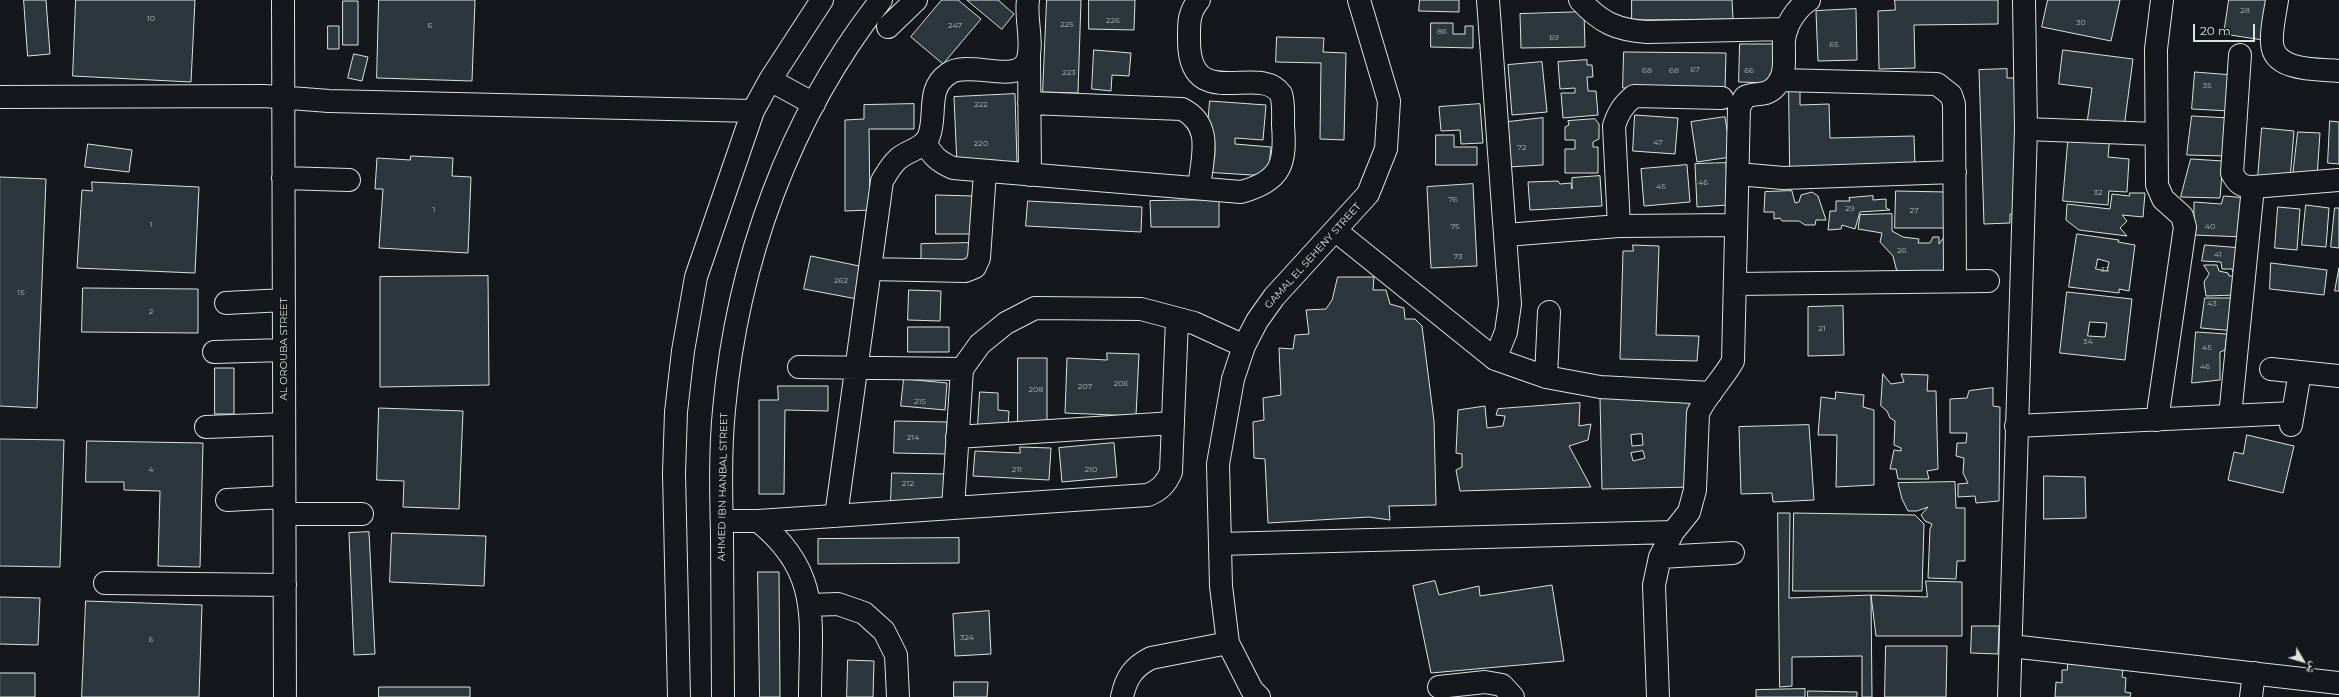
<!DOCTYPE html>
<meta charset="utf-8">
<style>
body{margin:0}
#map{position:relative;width:2339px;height:697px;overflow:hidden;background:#14181c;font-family:Montserrat,"Noto Naskh Arabic",sans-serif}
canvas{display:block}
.north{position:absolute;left:2283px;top:641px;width:40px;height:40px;-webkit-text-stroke:3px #14181c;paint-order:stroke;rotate:128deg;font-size:11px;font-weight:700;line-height:16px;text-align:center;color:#d8e6dc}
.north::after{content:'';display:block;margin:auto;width:14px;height:18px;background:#d8e6dc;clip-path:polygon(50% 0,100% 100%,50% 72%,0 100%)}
.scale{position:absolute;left:2193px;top:24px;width:62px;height:18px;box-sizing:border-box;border:2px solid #d8e6dc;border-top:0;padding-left:5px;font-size:12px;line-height:14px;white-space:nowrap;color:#d8e6dc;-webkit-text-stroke:3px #14181c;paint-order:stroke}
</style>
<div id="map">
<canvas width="2339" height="697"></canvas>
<div class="north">ش</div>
<div class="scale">20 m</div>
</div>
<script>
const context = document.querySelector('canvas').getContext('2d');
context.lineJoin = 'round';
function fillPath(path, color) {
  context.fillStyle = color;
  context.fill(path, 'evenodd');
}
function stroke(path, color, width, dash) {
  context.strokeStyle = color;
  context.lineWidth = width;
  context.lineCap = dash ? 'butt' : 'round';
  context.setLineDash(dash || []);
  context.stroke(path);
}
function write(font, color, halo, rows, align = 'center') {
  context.font = font + ' Montserrat,sans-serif';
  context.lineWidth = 3;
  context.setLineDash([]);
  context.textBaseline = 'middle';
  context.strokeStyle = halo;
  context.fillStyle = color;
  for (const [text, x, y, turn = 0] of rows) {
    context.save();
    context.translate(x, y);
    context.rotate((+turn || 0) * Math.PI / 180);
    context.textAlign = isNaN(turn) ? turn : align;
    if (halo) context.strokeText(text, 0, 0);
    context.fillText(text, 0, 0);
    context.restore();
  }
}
const building = new Path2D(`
 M24 0H46L50 54 28 56Z
 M76 0H195L191 82 73 76Z
 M379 0H475L472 81 377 78Z
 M942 0H958L981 19 943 64 911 37Z
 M967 0H998L1014 14 1002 29Z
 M1047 0H1081L1078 93 1043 92Z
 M1089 0H1135L1134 30 1089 29Z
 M1420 0H1459V12L1419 11Z
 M1632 0H1732L1733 19 1632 20Z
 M1895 0H1998V24L1914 25 1915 68 1879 69 1878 11 1895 10Z
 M2048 0H2120L2111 41 2042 27Z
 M2229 0H2276L2269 41 2224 34Z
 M343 1H358V45H343Z
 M1856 9 1857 60 1818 61 1816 11Z
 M1584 12 1585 47 1521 48 1520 14Z
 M1431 23H1453V34H1465V26H1473V48L1431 47Z
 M328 26H339V49H328Z
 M1277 37 1324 38 1323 52 1346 53 1344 140 1320 139 1321 63 1276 62Z
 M1740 44H1775L1774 83 1739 82Z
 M1094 50 1131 53 1129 76 1112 75 1111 91 1092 89Z
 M2063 50 2133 59 2124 128 2087 123 2092 88 2059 84Z
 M1624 52 1726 53 1725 89 1623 88Z
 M354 54 368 57 362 81 348 78Z
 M1587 60V65H1592L1593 77H1587L1588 91H1596L1598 115 1563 118 1561 93H1575V88L1560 89 1558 62Z
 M1542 62 1547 112 1512 115 1508 65Z
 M2007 69V78H2016L2020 214H2010V223L1984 224 1979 70Z
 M2195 72 2233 75 2230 111 2192 109Z
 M1789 89H1800V105L1829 104 1830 138 1914 136 1915 165 1790 167Z
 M1015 94 1017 163 957 166 954 97Z
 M1210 101 1266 105 1263 140 1235 138V144L1271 147 1268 176 1204 172Z
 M914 104V129H869L870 210 845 211V120L864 119V105Z
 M1480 104 1483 143 1461 144 1460 130 1441 131 1439 107Z
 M1635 115 1678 118 1675 154 1633 151Z
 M2192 116 2230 118 2227 156 2187 155Z
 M1725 117 1731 157 1697 162 1691 122Z
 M1543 118V165L1508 167V122Z
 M1595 119 1599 124V139L1593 142V147H1598V173H1565V149H1575V140H1565V127L1569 125 1568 121Z
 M2330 121 2339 122V164L2328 163Z
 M2262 128 2294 131 2290 180 2258 178Z
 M2069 131 2110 135 2108 157 2129 159 2127 192 2109 191 2108 205 2063 201Z
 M2298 132 2320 133 2317 177 2293 176Z
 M1436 135H1454V147H1477V165H1436Z
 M88 144 132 150 129 172 85 167Z
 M411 156 453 158 452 176 471 177 468 253 379 248 383 189H375L377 158 410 160Z
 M2191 159 2223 161 2220 198 2181 197Z
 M1726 163 1728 205 1697 207 1695 164Z
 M1687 165 1690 202 1644 206 1641 169Z
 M1600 176 1602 206 1530 210 1528 182 1558 181 1560 184 1571 183 1572 189V178Z
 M0 177 46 179 37 408 0 406Z
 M92 182 199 187 195 273 77 268 82 190 92 191Z
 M1473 184 1477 266 1431 268 1427 187Z
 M1792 191 1795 203 1799 202 1801 195 1812 192 1818 196 1826 220H1816L1815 225H1805L1799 221H1782L1780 218 1774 219V212H1764L1765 192Z
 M1896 191 1946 192V228H1895Z
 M2130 193H2145L2143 217 2122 215 2127 221 2120 228 2127 236 2079 230 2066 220 2067 204 2110 209 2112 194 2129 196Z
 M936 195 973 196 972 234H936Z
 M1873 196V200L1886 199V208L1890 210 1860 212 1855 229 1842 225 1841 229 1828 230 1830 211H1836V201H1850L1849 198Z
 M2224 196 2247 198 2244 237 2194 235V202L2221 204Z
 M1219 200V227H1151L1150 201Z
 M1028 201 1142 207 1141 232 1026 226Z
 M2306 205 2329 208 2326 247 2302 245Z
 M2278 207 2300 209 2297 250 2275 248Z
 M2335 208H2339V248L2331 247Z
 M1892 214V231L1903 237 1919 239 1918 243H1930L1933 237H1939V244L1944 237 1946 276H1898L1893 256 1880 242 1882 233 1858 229 1860 215Z
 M2077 234 2119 240 2118 242 2135 245 2129 291 2119 289V293L2069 287ZM2098 259 2109 262 2107 271 2096 269Z
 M971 243V261H921V244Z
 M1633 245 1659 246 1656 335 1699 336 1697 361 1620 359 1623 251H1633Z
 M2205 245 2242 248 2241 273 2233 272 2232 269H2222L2221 262 2202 261Z
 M811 256 864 267 857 299 804 289Z
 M2271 263 2327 270 2324 295 2270 289Z
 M2204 265H2217L2219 271 2228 273 2229 276H2239L2237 295 2206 296 2204 282 2209 274Z
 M2339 268V291H2335Z
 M488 276 489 385 380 387V277Z
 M1338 277H1374L1373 290H1386L1390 304 1404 308 1405 319H1415L1422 326 1434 421 1436 505 1389 506 1390 520 1369 517 1268 523 1265 459 1254 458 1253 422 1264 420 1263 398 1281 395 1279 348 1293 349 1295 335 1309 334 1306 310 1326 309 1332 300Z
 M83 288 198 289V333L82 332Z
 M909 290 941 291 940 321 908 320Z
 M2067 292 2132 299 2125 360 2060 353ZM2090 322 2107 323 2105 337 2088 336Z
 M2205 298H2238L2235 331 2201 328Z
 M1843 306 1844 355 1808 356V307Z
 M908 327H949V352H908Z
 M2196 332 2227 334 2225 350 2220 352V380L2192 383Z
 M1107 353 1139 354 1136 416 1065 413 1067 358 1107 360Z
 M1018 358H1047V422H1018Z
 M215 368H234V414H215Z
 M1883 374 1891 384 1904 382 1901 374 1928 375 1927 391H1936L1938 469 1927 471 1929 479H1898L1896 469H1890L1894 450 1901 451V448L1894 445 1895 421 1890 418 1887 411 1881 406Z
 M904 379 947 383 945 410 901 406Z
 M778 386H828V411L785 410 784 494H759V400H778Z
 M1993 388V406L2000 407 1999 501 1976 503 1975 496 1958 497V484L1968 483 1963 473 1964 458 1956 456 1957 443H1966L1967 433H1950V399L1967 398 1969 391Z
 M980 392 998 393V410L1009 411 1008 426 978 425Z
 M1836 392 1864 395 1863 407 1874 410V485L1836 487 1837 435H1818L1821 397 1835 399Z
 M1692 397 1693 487 1602 489 1600 398ZM1642 434 1643 445 1632 446 1631 435ZM1643 451 1645 458 1633 461 1631 453Z
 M1580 403 1579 426 1591 424 1588 440 1569 446 1591 487 1460 491 1456 470 1462 467V454L1456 453 1458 410 1485 406 1487 428 1503 426 1505 416 1496 415 1498 409Z
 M379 408 463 411 459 509 403 507 404 481 377 480Z
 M895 421 947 422 946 454 894 453Z
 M1809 425 1814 500 1773 502 1772 493 1741 494 1739 427Z
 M2247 435 2294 446 2283 493 2228 480 2234 452 2243 454Z
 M0 439 64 440 60 567 0 566Z
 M87 441 203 443 200 567 158 566 160 491 124 490V482H86Z
 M1114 443 1117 477 1062 482 1059 448Z
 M1020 447 1051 448 1049 480 973 476 975 451 1020 453Z
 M892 473 946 474V502L891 501Z
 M2044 476 2085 477 2086 518 2044 519Z
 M1955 482 1956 508H1965V561H1957L1956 579 1928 578 1930 529 1932 524 1925 521 1921 515 1928 507 1917 511H1908L1902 499 1898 483Z
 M1778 513H1790L1789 598 1871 595 1872 697H1862V656L1792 657V686L1780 687Z
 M1794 513 1915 515 1924 524 1922 591H1793Z
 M369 532 375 654 354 655 349 533Z
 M392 533 486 536 484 586 390 582Z
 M959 538V563L818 564V539Z
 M758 572H779L780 697H760Z
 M1435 581 1439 595 1479 586 1480 596 1552 585 1564 661 1431 673 1413 586Z
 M1926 581 1962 582V636H1876L1871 595 1927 597Z
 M0 597 40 598 38 645 0 644Z
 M86 601 202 605 199 697H82Z
 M989 611 991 654 955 656 953 614Z
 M1972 626H1999L1998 654 1971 653Z
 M1886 646H1947L1946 697H1885Z
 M2068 655 2124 659 2122 677 2126 678 2125 692 2131 693 2130 697H2055L2056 682 2062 683V670H2067Z
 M848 660 874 661 873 697H847Z
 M0 673H35V697H0Z
 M954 682H988L987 697H954Z
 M379 687H470V697H379Z
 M1805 689V697H1756V690Z
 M1808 691 1857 692V697H1808Z`);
fillPath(building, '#2c363c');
stroke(building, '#d8e6dc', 1);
const minor = new Path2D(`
 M283 0 285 697
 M1488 0 1510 304 1506 332 1495 359
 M1580 0C1601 23 1617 30 1647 32L1787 29
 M2277 0C2275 14 2271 29 2272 43 2273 72 2319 69 2339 71
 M888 27 916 0
 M2240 55 2232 173C2237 183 2242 187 2253 187L2339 180
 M1029 56 1030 175
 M770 80 814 104
 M1780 80 1937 84 1951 95 1954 104 1955 281
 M0 97 264 96 329 101 753 111
 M1029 103 1182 109C1214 125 1202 158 1199 188
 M2026 129 2155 134
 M925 142C932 156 939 162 953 168L1241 192C1282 181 1286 163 1283 125 1283 115 1284 103 1281 94 1259 62 1189 115 1189 40 1189 24 1188 13 1199 0
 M1738 174 1783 178 1955 172
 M283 178 349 180
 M1619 226 1614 126C1618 113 1623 105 1634 96L1722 98
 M1336 231 1495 359 1546 377 1600 387 1711 393
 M1506 235 1619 226 1736 225
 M870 269 965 271 975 267 979 258 985 172
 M1735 284 1988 281
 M226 303 284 300
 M214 352 284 350
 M799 367 962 369
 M2271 369 2339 376
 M1546 377 1549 312
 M2230 416 2253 187
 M2157 420 2185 227 2182 216 2163 199 2157 185 2156 49 2162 0
 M2291 425 2300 372
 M2016 426 2293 413
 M206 427 284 424
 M957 437 1173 423
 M227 500 284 497
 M953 508 962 369 980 344 1006 323 1035 308 1141 309 1194 323 1244 346
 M285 514H362
 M836 516 882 181C887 173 891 165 898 159 908 150 924 149 929 136 937 114 926 89 948 74 967 59 1017 85 1027 61 1034 46 1025 17 1028 0
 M722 521H758L1148 495C1160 490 1166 484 1171 472L1177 319
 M758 521C823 573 810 622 810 697
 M1220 544 1673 532
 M1660 557 1733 553
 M105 583 285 585
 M810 605 838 604 864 613 884 631 896 655 898 697
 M2011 646 2339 683
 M1439 687 1485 682 1502 685 1513 697
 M679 697 674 473 676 412 683 351 696 277 753 111 770 80 822 0
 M723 697C723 643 722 589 722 535 721 494 720 451 724 410 737 263 789 117 881 0
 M1122 697C1126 678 1133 667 1151 658L1228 643
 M1259 697 1252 690 1228 643 1221 586 1218 464 1233 379 1244 346 1257 321 1274 297 1368 194 1386 149 1389 101 1359 0
 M1658 697 1654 585 1660 557 1673 532 1689 512 1695 490 1698 413C1707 394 1723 379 1733 361L1739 107 1745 97C1755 92 1765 97 1774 88 1788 75 1783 58 1784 41 1785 25 1796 9 1809 0
 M2009 697 2026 129 2024 0
 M2251 697 2254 673`);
stroke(minor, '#d8e6dc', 24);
stroke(minor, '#14181c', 22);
write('8px', '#adbab4', null, [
 ["28",2245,11],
 ["10",151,19],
 ["226",1113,21],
 ["30",2081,23],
 ["225",1067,25],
 ["6",430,26],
 ["247",955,26],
 ["86",1442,32],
 ["69",1554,38],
 ["65",1834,45],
 ["67",1695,70],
 ["68",1647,71],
 ["68",1674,71],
 ["66",1749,71],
 ["223",1069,73],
 ["35",2207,86],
 ["222",981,105],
 ["47",1658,143],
 ["220",981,144],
 ["72",1522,148],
 ["46",1703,183],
 ["45",1661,187],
 ["32",2098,193],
 ["76",1453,200],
 ["29",1850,209],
 ["1",434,210],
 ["27",1914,211],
 ["1",151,225],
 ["75",1455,227],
 ["40",2210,227],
 ["26",1902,251],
 ["41",2218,255],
 ["73",1458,257],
 ["33",2105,270],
 ["262",841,281],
 ["15",21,293],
 ["43",2212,304],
 ["2",151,312],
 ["21",1822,329],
 ["34",2088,342],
 ["45",2207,348],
 ["46",2205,367],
 ["206",1121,384],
 ["207",1085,387],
 ["208",1036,390],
 ["215",920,402],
 ["214",913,438],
 ["4",151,470],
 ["211",1017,470],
 ["210",1091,470],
 ["212",908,484],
 ["324",967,638],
 ["6",151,640]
]);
write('10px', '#d8e6dc', '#14181c', [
 ["GAMAL EL SEHENY STREET",1313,256,-48],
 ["AL OROUBA STREET",284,349,-90],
 ["AHMED IBN HANBAL STREET",723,487,-89]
]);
</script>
